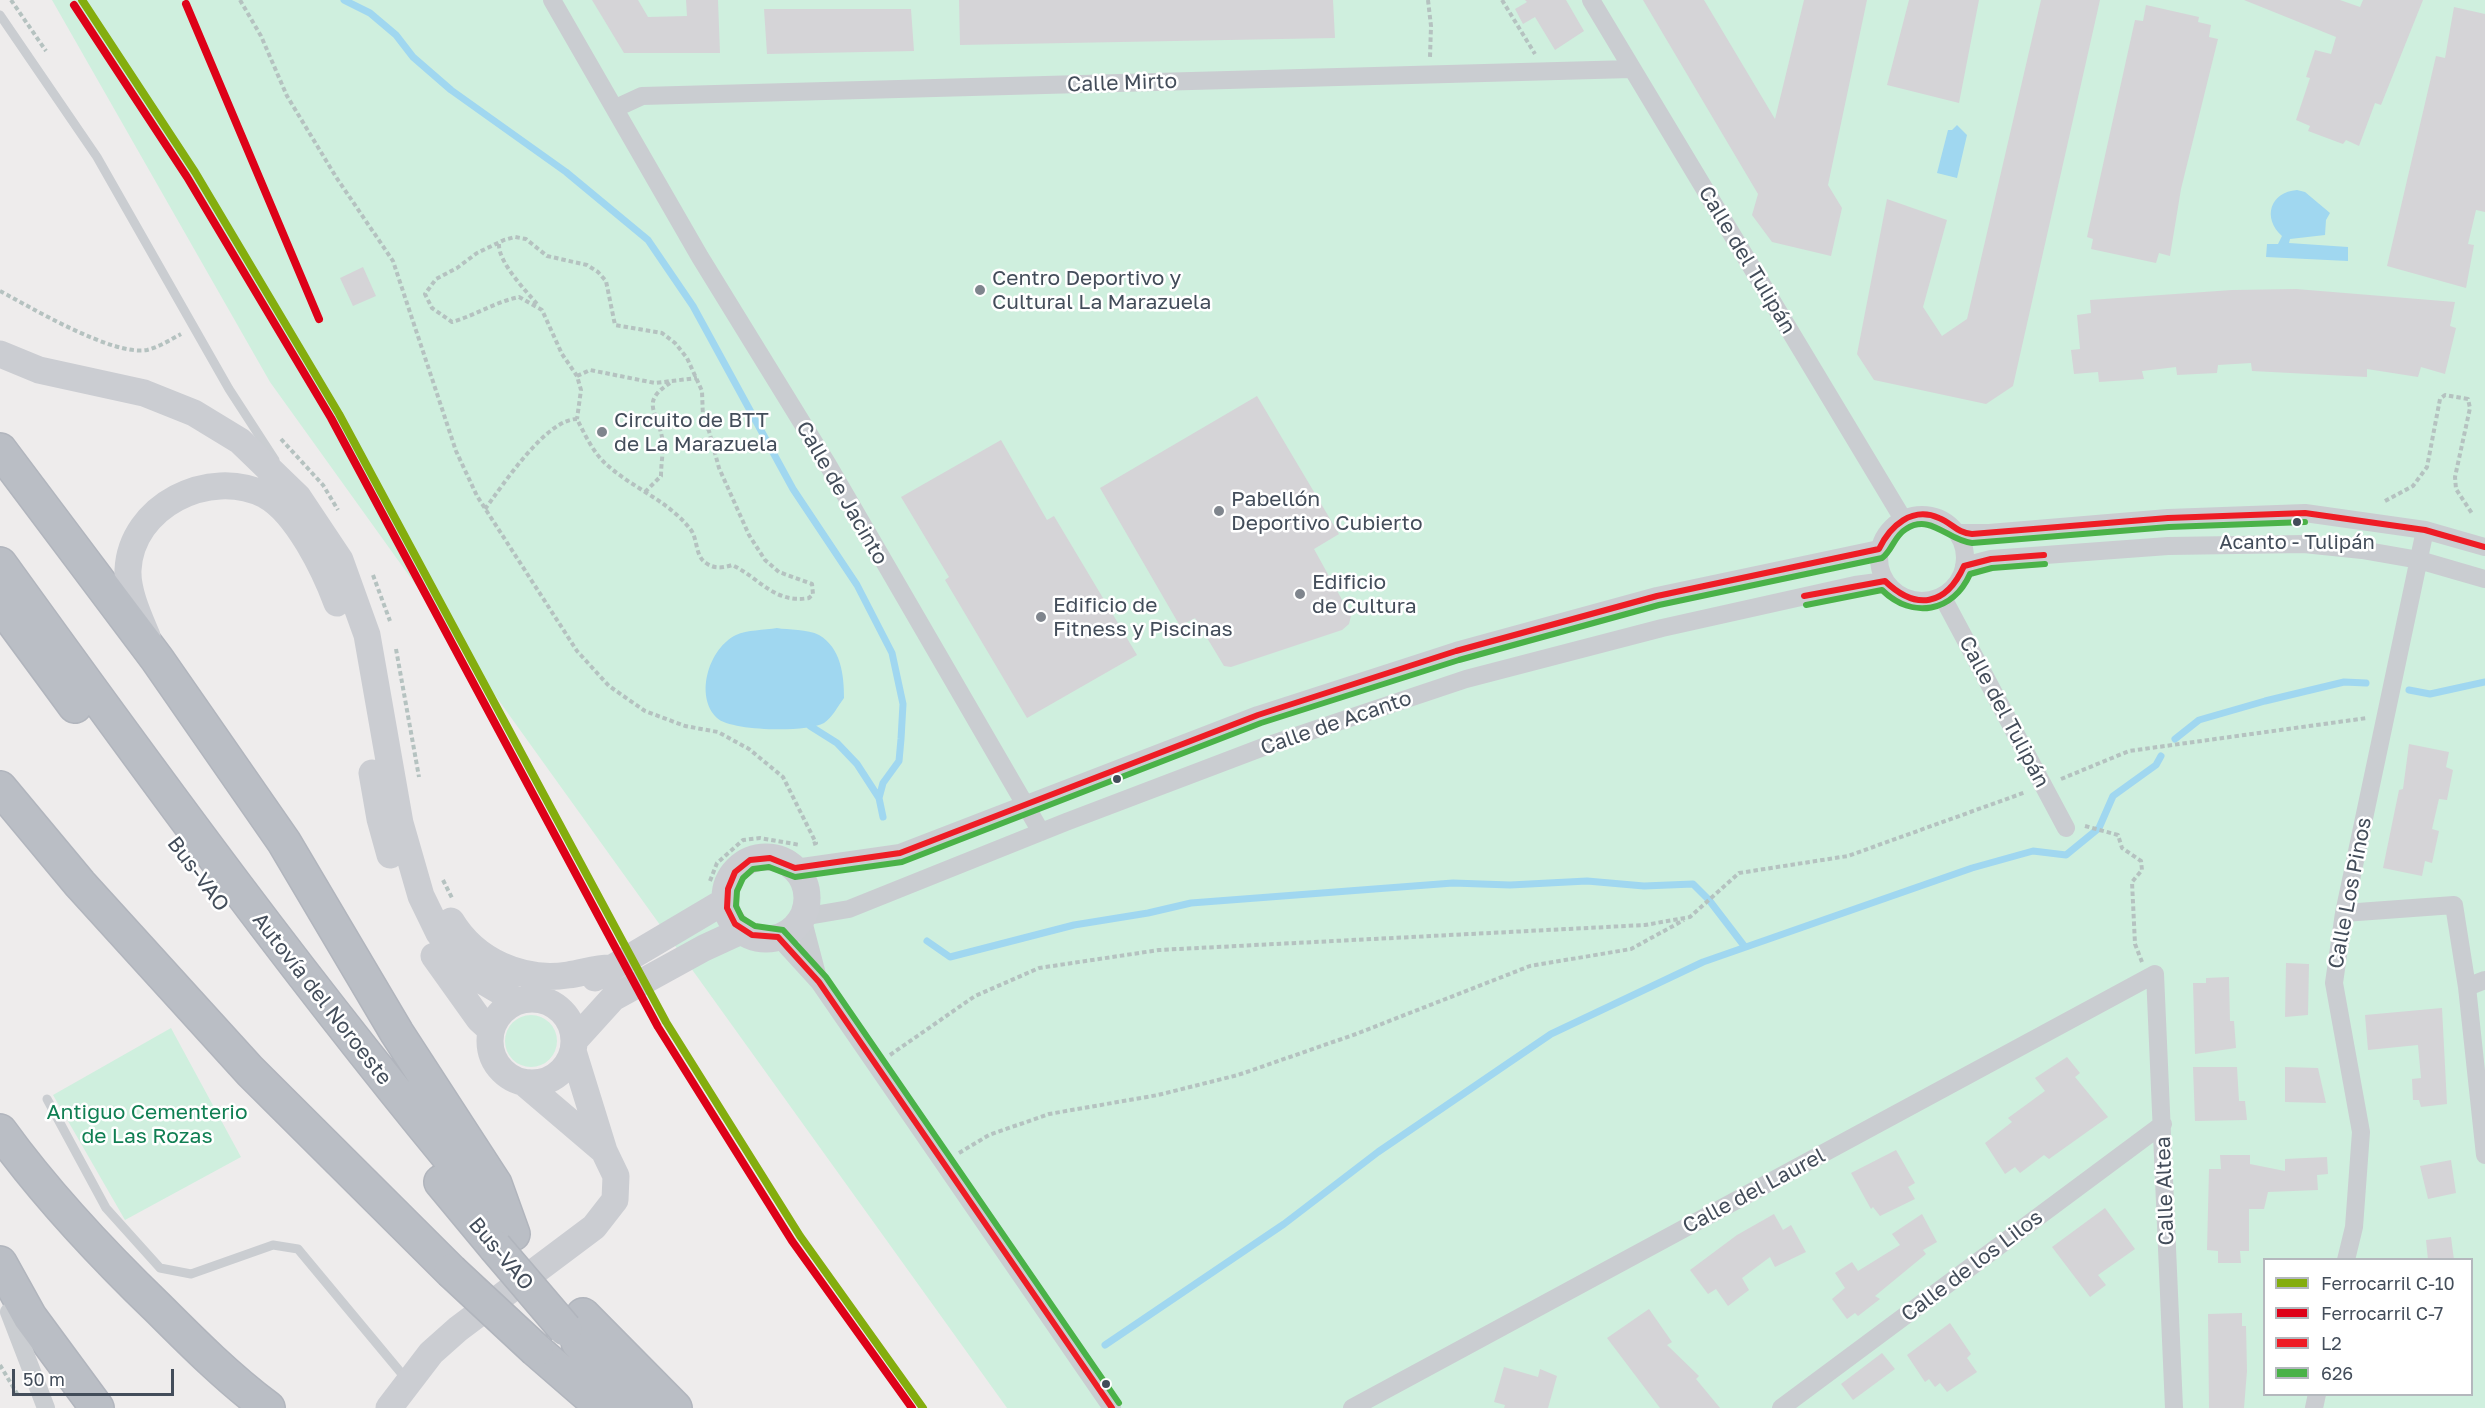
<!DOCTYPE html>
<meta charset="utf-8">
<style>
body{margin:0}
#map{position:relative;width:2485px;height:1408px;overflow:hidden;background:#eeecec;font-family:"Golos Text",sans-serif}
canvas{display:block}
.legend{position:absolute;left:2263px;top:1258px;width:210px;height:138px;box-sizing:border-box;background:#fff;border:2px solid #b4b8bd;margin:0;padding:8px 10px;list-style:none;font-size:18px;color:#434d5a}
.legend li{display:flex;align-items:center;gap:12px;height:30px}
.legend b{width:30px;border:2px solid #b4b8bd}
.scale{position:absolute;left:12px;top:1369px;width:162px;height:27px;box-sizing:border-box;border:3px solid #434d5a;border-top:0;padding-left:8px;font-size:18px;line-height:21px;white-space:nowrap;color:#434d5a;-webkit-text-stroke:4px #fff;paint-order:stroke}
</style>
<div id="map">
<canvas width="2485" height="1408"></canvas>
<ul class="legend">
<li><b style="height:8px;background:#84ad0e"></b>Ferrocarril C-10</li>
<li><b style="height:8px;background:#de0118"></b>Ferrocarril C-7</li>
<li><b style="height:8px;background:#ee1c25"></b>L2</li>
<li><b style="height:8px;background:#4ab248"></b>626</li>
</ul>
<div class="scale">50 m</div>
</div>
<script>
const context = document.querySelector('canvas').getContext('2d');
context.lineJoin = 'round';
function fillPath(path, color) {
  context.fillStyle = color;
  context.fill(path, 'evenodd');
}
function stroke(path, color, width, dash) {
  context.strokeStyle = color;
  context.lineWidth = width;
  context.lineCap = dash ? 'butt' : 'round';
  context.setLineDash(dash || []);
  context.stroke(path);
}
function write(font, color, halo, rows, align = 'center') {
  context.font = font + ' "Golos Text",sans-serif';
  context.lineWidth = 5;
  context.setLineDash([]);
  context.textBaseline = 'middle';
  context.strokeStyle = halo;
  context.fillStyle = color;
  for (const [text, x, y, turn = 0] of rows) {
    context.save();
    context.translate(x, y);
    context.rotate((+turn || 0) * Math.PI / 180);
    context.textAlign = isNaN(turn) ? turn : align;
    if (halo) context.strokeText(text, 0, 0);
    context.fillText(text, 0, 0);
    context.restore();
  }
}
fillPath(new Path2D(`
 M52 0H2485V1408H1007L270 382ZM2264 1260H2472V1394H2264Z
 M505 1041a26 26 0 1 1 52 0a26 26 0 1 1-52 0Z
 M171 1028 241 1157 125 1220 53 1095Z`), '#cfefde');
fillPath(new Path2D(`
 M1957 125 1967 135 1957 178 1937 173 1948 130H1952Z
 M2297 190 2305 192 2330 213 2326 220 2325 235 2290 239 2289 243 2348 247V261L2266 257 2267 244H2278L2282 236C2262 218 2270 192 2297 190Z
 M777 628C788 630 808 629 819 635 841 648 844 675 844 698 838 706 832 718 824 723 806 733 730 731 717 718 694 696 709 648 736 635 747 630 764 630 777 628Z`), '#a0d7f0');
stroke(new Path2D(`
 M344 0 370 13 396 35 413 57 451 90 566 172 648 240 693 306 793 489 857 585 892 653 903 704 901 739 899 761 883 783 879 798 883 817
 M2409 690 2430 694 2485 682
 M810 726 837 743 857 764 879 798
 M2175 739 2199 720 2265 701 2344 682 2366 683
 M927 941 950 957 1074 925 1148 913 1191 903 1453 883 1510 885 1587 881 1644 886 1693 884 1709 900 1745 947
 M1105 1345 1284 1224 1378 1152 1551 1034 1703 962 1972 868 2033 851 2066 855 2099 828 2113 796 2156 765 2161 756`), '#a0d7f0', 7);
fillPath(new Path2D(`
 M592 0H638L648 17 687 16 686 0H718L720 53H624Z
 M959 0H1333L1335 38 960 45Z
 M1525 0H1566L1584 31 1555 50 1535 17 1523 24 1515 9 1527 2Z
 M1643 0H1704L1775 119 1804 0H1867L1828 185 1842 208 1831 256 1772 242 1752 215 1758 194Z
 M1909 0H1979L1959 103 1887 85Z
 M2041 0H2100L2013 386 1986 404 1874 380 1857 354 1887 199 1947 220 1923 307 1942 336 1967 319Z
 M2244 0H2340L2360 7 2363 0H2423L2381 105 2375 103 2359 146 2346 140 2343 144 2308 131 2310 126 2296 120 2310 78 2306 77 2315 50 2331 54 2336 37Z
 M2146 5 2199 17 2198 22 2211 25 2209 37 2218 39 2181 189 2170 256 2159 253 2156 263 2091 249 2093 239 2087 237 2135 20 2143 21Z
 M2454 7 2485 14V212L2476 210 2468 244 2474 245 2466 288 2387 266 2436 56 2445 58Z
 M764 9H911L914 51 767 54Z
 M363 267 376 296 353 306 340 278Z
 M2296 289 2455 302 2450 326 2456 328 2445 374 2421 367 2418 377 2367 369V377L2252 371 2251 363 2218 365 2217 373 2177 375 2176 367 2142 371 2144 379 2099 382 2098 372 2074 374 2071 350 2080 349 2077 315 2091 313 2090 300 2232 290Z
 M1257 396 1339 534 1314 549 1351 616 1349 624 1342 630 1231 667 1224 666 1195 618 1180 626 1100 488Z
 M1001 440 1047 520 1054 516 1137 655 1027 718 945 580 949 577 901 497Z
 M2409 744 2449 752 2446 767 2453 770 2447 800 2439 799 2432 829 2439 831 2432 863 2425 861 2422 876 2383 868 2399 790 2403 789Z
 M2286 963 2309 964 2308 1015 2285 1017Z
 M2229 977 2230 1021H2234L2236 1048 2195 1054 2193 983H2206V978Z
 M2442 1008 2447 1104 2421 1107 2419 1100H2413L2412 1079 2421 1078 2418 1045 2368 1050 2365 1015Z
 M2067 1057 2080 1073 2075 1077 2108 1117 2049 1159 2044 1155 2020 1173 2015 1167 2005 1174 1985 1143 2012 1122 2008 1118 2045 1091 2035 1078Z
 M2193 1067H2237L2239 1101H2245L2247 1120 2195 1121Z
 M2285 1067 2318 1068 2326 1103 2285 1102Z
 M1896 1150 1915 1183 1908 1187 1915 1199 1880 1216 1873 1207 1871 1209 1851 1173Z
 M2220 1155H2250V1164L2285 1171V1159L2327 1157 2328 1174 2317 1175 2318 1190 2268 1192 2264 1209H2249V1251H2240L2241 1263H2218V1251L2207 1250 2209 1169H2221Z
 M2451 1160 2456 1193 2428 1199 2420 1166Z
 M2105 1208 2135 1249 2098 1275 2106 1285 2090 1297 2052 1247Z
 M1774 1214 1783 1230 1791 1225 1806 1252 1775 1267 1770 1257 1742 1278 1749 1290 1728 1306 1716 1289 1708 1294 1690 1270 1737 1235Z
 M1922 1214 1937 1242 1923 1250 1926 1254 1875 1296 1880 1299 1858 1316 1855 1313 1847 1319 1832 1299 1845 1288 1835 1273 1852 1262 1858 1271 1900 1245 1892 1234Z
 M2451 1237 2454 1260H2428L2426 1240Z
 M1649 1309 1672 1342 1667 1345 1699 1376 1696 1379 1720 1408H1660L1607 1338Z
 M2242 1313V1326H2246L2247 1371 2244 1408H2209L2208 1314Z
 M1950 1323 1971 1354 1967 1358 1977 1372 1947 1392 1940 1383 1935 1387 1929 1379 1925 1382 1907 1355Z
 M1882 1353 1895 1369 1853 1400 1841 1384Z
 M1504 1367 1538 1377 1540 1369 1557 1376 1548 1408H1504L1505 1405 1494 1402Z`), '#d5d4d7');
const highway = new Path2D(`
 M0 450 157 659 284 842 397 1033 495 1184 513 1234
 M0 564C155 779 311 993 481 1196
 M0 604 75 706
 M0 788 80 884 250 1071 451 1271
 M0 1131C47 1196 102 1254 159 1309 194 1344 228 1378 268 1408
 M441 1182 495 1247
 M0 1263 30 1317 97 1408
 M583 1315 675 1408
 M578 1342 641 1408
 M536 1350 603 1408`);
stroke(highway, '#b1b5bd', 36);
stroke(new Path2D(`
 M11 0 46 51
 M240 0 261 36 287 96 336 177 393 261 456 451 477 496 577 651 609 686 645 711 685 726 718 732 749 749 783 777 816 843 813 844
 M1428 0 1431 26 1430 57
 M1502 0 1535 54
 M499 244C498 262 526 291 537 304
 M0 291C32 308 112 356 147 350 159 347 170 340 181 334
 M577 376 590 370 655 383 697 378
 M281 439 323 485 338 510
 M645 492 661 476C661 463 664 449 662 437 656 409 641 402 670 383
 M2385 501 2413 486 2427 467 2440 399 2445 395 2468 399 2470 408 2455 477 2456 489 2473 515
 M485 509C503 485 546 419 577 419 585 435 594 454 607 465 634 489 669 501 691 530 698 540 695 556 706 563 714 569 723 568 732 565 760 578 774 604 809 598L813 594 812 584 779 572 765 560 749 535 719 468 709 431 703 419 702 391 687 358 675 343 662 333 615 325 606 281 598 272 587 265 547 256 526 239 515 237 504 240 477 253 457 268 436 279 425 294 432 308 452 322C476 315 495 302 519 297L542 310 562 354 577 376 581 390 577 419
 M373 575 390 621
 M396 649 419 777
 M2061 779 2129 751 2367 718
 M2085 826 2118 835 2122 848 2141 861 2142 870 2132 882 2135 944 2142 962
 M443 880 452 898
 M710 881 717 863 743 840 760 838 800 845
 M890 1055 975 996 1039 968 1159 950 1645 925 1690 917 1739 873 1848 856 2026 792
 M959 1153 989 1135 1049 1114 1158 1095 1238 1075 1356 1034 1530 966 1631 949 1684 920
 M0 1365 19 1397`), '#b5c2c0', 4, [4.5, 3]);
stroke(new Path2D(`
 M0 15 97 157 229 389 275 460
 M47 1099 106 1208 160 1268 191 1274 273 1245 298 1249 407 1380`), '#cacdd1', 9);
stroke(new Path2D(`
 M552 0 700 257 828 465 1041 832
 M1591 0 1903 519
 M616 108 642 96 1631 69
 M1879 558a43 43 0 1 1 86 0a43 43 0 1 1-86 0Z
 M1957 533H1989L2168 518 2305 513 2425 530 2485 547
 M1964 566 1991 559 2168 546 2304 544 2362 550 2419 560 2485 579
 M1942 596 2066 828
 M795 868 900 853 1258 715 1456 651 1657 596 1879 549
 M2344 913 2454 905 2467 987 2485 1155
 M778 937 819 982 1112 1408
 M819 982 802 917 849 909 1066 822 1266 746 1466 679 1662 628 1855 585 1885 581
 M2467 987 2485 980
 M2346 1260 2354 1227 2361 1132 2334 983 2344 913 2425 530
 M9 1312 46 1408
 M1352 1408 2155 974 2174 1408
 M1781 1408 2163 1124
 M2314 1408 2317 1394`), '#cacdd1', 18);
stroke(new Path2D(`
 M0 354 39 370 144 393 194 413 240 441 298 497 340 560 367 635 400 823 421 896 439 933 466 971 517 1001
 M147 636C139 617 127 591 128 570 131 506 209 467 265 495 297 512 325 571 337 603
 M372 773 380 819 390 855
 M725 898a41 41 0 1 1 82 0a41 41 0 1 1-82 0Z
 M451 921C475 961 522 982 568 975 583 973 595 968 610 968
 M434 956 479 1019 491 1030
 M595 978 725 901
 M490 1041a42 42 0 1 1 84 0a42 42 0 1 1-84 0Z
 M574 1041 613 998 704 948 741 931
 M523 1082 604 1151
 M389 1408 431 1353 458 1329 594 1227 615 1200 616 1176 604 1151 573 1051`), '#cbcdd2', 27);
stroke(highway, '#babec5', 33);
const highwayBridge = new Path2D(`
 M495 1247 565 1329
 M451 1271 536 1350`);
stroke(highwayBridge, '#b1b5bd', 36, []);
stroke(highwayBridge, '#babec5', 33);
stroke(new Path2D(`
 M1804 596 1885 581C1916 611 1946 606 1964 566L1991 559 2044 555
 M1112 1408 819 982 778 937 752 935 735 924 727 908 728 889 735 872 750 860 770 858 795 868 900 853 1258 715 1456 651 1657 596 1879 549C1890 526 1912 506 1939 518 1952 523 1957 533 1972 534L2168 518 2305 513 2425 530 2485 547`), '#ee1c25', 6);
stroke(new Path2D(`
 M1806 605 1882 590C1913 620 1953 612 1970 574L1992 568 2045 564
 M1119 1403 826 977 783 930 755 926 742 918 736 906 737 891 743 878 753 869 769 867 795 877 902 862 1261 723 1459 660 1659 605 1882 558C1892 551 1894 536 1906 529 1931 513 1948 541 1972 543L2169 527 2305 522`), '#4ab248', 6);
stroke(new Path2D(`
 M82 0 195 172 339 414 666 1022 800 1236 923 1408`), '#84ad0e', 8);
stroke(new Path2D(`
 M186 4 319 319
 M74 5 187 177 331 418 658 1027 792 1241 912 1408`), '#de0118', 8);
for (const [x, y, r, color] of [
 [980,290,6,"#7f858d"],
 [602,432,6,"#7f858d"],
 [1219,511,6,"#7f858d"],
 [2297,522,5,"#434d5a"],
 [1300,594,6,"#7f858d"],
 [1041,617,6,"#7f858d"],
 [1117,779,5,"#434d5a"],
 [1106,1384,5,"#434d5a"]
]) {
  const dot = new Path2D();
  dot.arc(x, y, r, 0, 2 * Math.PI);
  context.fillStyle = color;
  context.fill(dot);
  stroke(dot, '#fff', 2);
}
write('20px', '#434d5a', '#fff', [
 ["Acanto - Tulipán",2297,543]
]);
write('21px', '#434d5a', '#fff', [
 ["Calle Mirto",1122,83,-2],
 ["Calle del Tulipán",1747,260,59],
 ["Calle de Jacinto",842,493,60],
 ["Calle del Tulipán",2004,712,62],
 ["Calle de Acanto",1336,723,-19],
 ["Bus-VAO",198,874,53],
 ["Calle Los Pinos",2350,893,-79],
 ["Autovía del Noroeste",322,999,52],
 ["Calle del Laurel",1754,1191,-28],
 ["Calle Altea",2165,1191,-92],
 ["Bus-VAO",501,1254,50],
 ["Calle de los Lilos",1972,1266,-37]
]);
write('21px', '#434d5a', '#fff', [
 ["Centro Deportivo y",992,278],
 ["Cultural La Marazuela",992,302],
 ["Circuito de BTT",614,420],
 ["de La Marazuela",614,444],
 ["Pabellón",1231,499],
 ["Deportivo Cubierto",1231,523],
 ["Edificio",1312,582],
 ["de Cultura",1312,606],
 ["Edificio de",1053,605],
 ["Fitness y Piscinas",1053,629]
], 'left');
write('21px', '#107f53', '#fff', [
 ["Antiguo Cementerio",147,1112],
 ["de Las Rozas",147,1136]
]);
</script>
